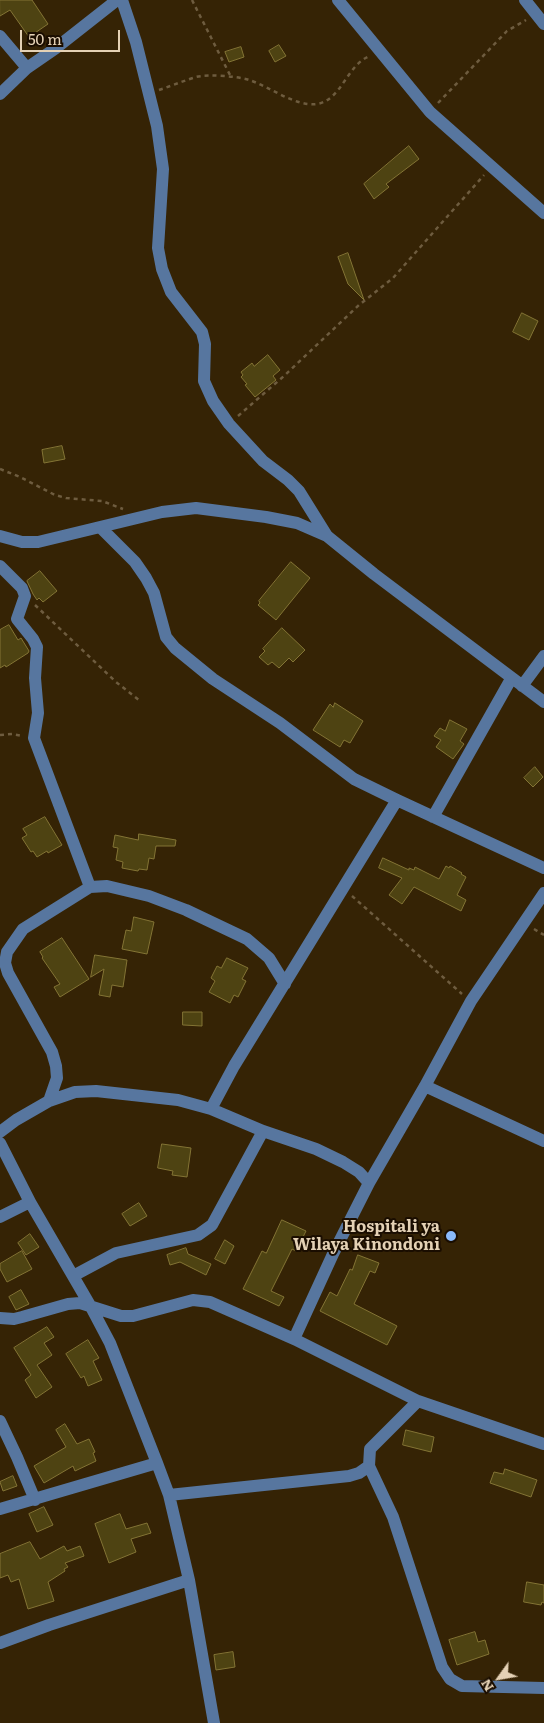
<!DOCTYPE html>
<style>
body{margin:0}
#map{position:relative;width:544px;height:1723px;overflow:hidden;background:#352305;font-family:Literata,serif}
canvas{display:block}
.north{position:absolute;left:474px;top:1653px;width:50px;height:50px;-webkit-text-stroke:4px #1a0d00;paint-order:stroke;rotate:238deg;font-size:14px;font-weight:700;line-height:20px;text-align:center;color:#e4d1b5}
.north::after{content:'';display:block;margin:auto;width:18px;height:22px;background:#e4d1b5;clip-path:polygon(50% 0,100% 100%,50% 72%,0 100%)}
.scale{position:absolute;left:20px;top:30px;width:100px;height:22px;box-sizing:border-box;border:2px solid #e4d1b5;border-top:0;padding-left:6px;font-size:15px;line-height:18px;white-space:nowrap;color:#e4d1b5;-webkit-text-stroke:4px #1a0d00;paint-order:stroke}
</style>
<div id="map">
<canvas width="544" height="1723"></canvas>
<div class="north">N</div>
<div class="scale">50 m</div>
</div>
<script>
const context = document.querySelector('canvas').getContext('2d');
context.lineJoin = 'round';
function fillPath(path, color) {
  context.fillStyle = color;
  context.fill(path, 'evenodd');
}
function stroke(path, color, width, dash) {
  context.strokeStyle = color;
  context.lineWidth = width;
  context.lineCap = dash ? 'butt' : 'round';
  context.setLineDash(dash || []);
  context.stroke(path);
}
function write(font, color, halo, rows, align = 'center') {
  context.font = font + ' Literata,serif';
  context.lineWidth = 4;
  context.setLineDash([]);
  context.textBaseline = 'middle';
  context.strokeStyle = halo;
  context.fillStyle = color;
  for (const [text, x, y, turn = 0] of rows) {
    context.save();
    context.translate(x, y);
    context.rotate((+turn || 0) * Math.PI / 180);
    context.textAlign = isNaN(turn) ? turn : align;
    if (halo) context.strokeText(text, 0, 0);
    context.fillText(text, 0, 0);
    context.restore();
  }
}
const building = new Path2D(`
 M0 0H32L48 24 29 37 10 10 0 16Z
 M279 45 286 56 275 62 269 51Z
 M241 47 244 57 229 62 225 52Z
 M409 146 419 159 386 184 389 187 374 199 364 184Z
 M348 253 364 300 348 284 338 257Z
 M522 313 538 321 529 340 513 332Z
 M268 355 280 370 273 376 276 380 255 397 245 385 247 384 241 377 243 375 241 372 252 363 254 366Z
 M62 446 65 459 44 463 42 450Z
 M291 562 310 578 276 620 258 605 260 603 259 601Z
 M40 571 57 591 43 602 39 598 37 600 33 594 27 581Z
 M9 625 18 640 21 638 29 651 28 653 6 667 5 665 0 668V630Z
 M282 628 305 650 293 662 289 658 279 668 272 662 268 665 259 657 265 651 263 649Z
 M335 703 363 721 350 743 344 740 340 747 313 730 330 704 333 707Z
 M450 720 467 729 460 741 464 744 453 759 436 747 441 740 434 736 440 728 445 731Z
 M535 767 543 777 533 787 524 778Z
 M45 817 62 845 48 853 47 851 37 857 33 851 31 852 22 838 27 835 23 829Z
 M139 834 176 840 175 846H156L154 859 149 858 147 870 139 869 138 871 122 868 123 862 116 860 118 848 113 847 115 835 138 840Z
 M383 858 409 870V868L414 870 415 867 439 879 446 866 449 868 450 866 462 873 461 874 466 877 457 895 466 900 461 911 414 887 402 904 389 895 402 878 379 868Z
 M134 917 154 922 147 954 122 949 126 930 131 931Z
 M62 938 89 979 60 997 54 987 60 984 42 958 43 957 40 952Z
 M95 955 127 960 123 987 112 985 110 997 99 995 104 969 91 977Z
 M227 958 248 968 242 979 246 981 238 997 234 995 230 1003 209 992 215 981 211 978 217 966 221 968Z
 M183 1012H202V1026L183 1025Z
 M162 1144 191 1148 187 1177 172 1175 173 1171 158 1168Z
 M139 1203 147 1216 130 1226 122 1214Z
 M282 1220 306 1231 296 1251 292 1249 271 1291 284 1297 279 1306 243 1289 262 1251 266 1253Z
 M30 1234 39 1247 26 1255 18 1243Z
 M225 1240 234 1246 225 1264 215 1259Z
 M186 1248 188 1254 211 1264 206 1275 180 1262 170 1265 167 1255Z
 M22 1251 32 1269 7 1282 0 1269V1264Z
 M358 1255 379 1263 375 1273 370 1271 354 1304 397 1326 387 1345 320 1311 330 1292 337 1296 350 1269 352 1270Z
 M21 1290 29 1304 16 1310 9 1297Z
 M47 1327 54 1337 44 1343 52 1355 37 1365 52 1387 36 1398 25 1380 31 1375 14 1348Z
 M88 1340 99 1358 93 1361 102 1380 88 1386 84 1376 81 1378 66 1354Z
 M65 1424 77 1444 89 1439 95 1452 93 1453 96 1461 75 1471 73 1466 44 1483 34 1466 66 1447 56 1430Z
 M406 1430 434 1437 431 1452 403 1445Z
 M505 1469 537 1480 531 1497 490 1483 494 1472 503 1474Z
 M13 1476 17 1486 3 1491 0 1482Z
 M44 1507 53 1525 37 1532 29 1514Z
 M120 1514 126 1529 147 1523 151 1533 131 1539 136 1552 109 1563 95 1524Z
 M30 1542 40 1559 64 1546 67 1551 80 1546 84 1556 65 1563 68 1567 64 1569 65 1571 48 1582 54 1601 28 1609 19 1579 11 1582 8 1575 0 1578V1554Z
 M527 1582 544 1585V1603L542 1602 541 1605 524 1602Z
 M475 1632 478 1642 485 1640 489 1654 457 1665 449 1640Z
 M233 1652 235 1667 216 1670 214 1655Z`);
fillPath(building, '#4e4312');
stroke(building, '#837435', 1);
stroke(new Path2D(`
 M192 0 231 77
 M159 90C171 86 183 81 196 77 207 74 237 76 249 80 269 86 295 107 317 104 342 100 347 64 370 56
 M438 103 507 31 526 20
 M238 416 284 376 359 305 393 278 484 175
 M0 469 20 477 55 495 66 498 102 501 123 509
 M35 605 116 682 139 700
 M0 735 12 734 23 736
 M352 896 462 994
 M534 929 544 935`), '#6e5c3f', 2.5, [4, 4]);
stroke(new Path2D(`
 M122 0 136 42 157 126 163 169 158 248 162 269 171 292 202 332 205 344 204 381 213 401 229 424 263 461 288 480 299 491 327 536
 M338 0 430 112 544 213
 M525 0 544 24
 M0 36 27 68
 M0 94 27 68 56 48 117 0
 M101 528 135 562 146 578 154 593 166 637 175 648 213 679 280 723 354 779 397 800 544 868
 M0 536 22 542H38L162 512 196 508 266 517 297 523 327 536 374 574 544 702
 M0 566 22 588 25 596 17 619 33 639 37 647 35 678 38 713 34 738 90 887
 M522 686 544 656
 M433 817 511 679
 M425 1086 544 1141
 M49 1101 75 1092 96 1091 178 1100 211 1109 263 1131 316 1149 343 1162 359 1172 369 1183
 M211 1109 234 1066 397 800
 M0 1132 16 1120 49 1101 57 1078 56 1066 52 1052 8 973 5 963 7 952 23 929 90 887 107 886 149 896 186 910 247 939 269 958 285 984
 M0 1143 30 1202 91 1307 110 1343 157 1463 169 1495 189 1580 214 1723
 M0 1217 30 1202
 M73 1276 116 1253 198 1235 212 1225 263 1131
 M0 1318 14 1319 22 1317 68 1304 80 1303 121 1316H133L193 1300 210 1302 294 1339 418 1401 544 1444
 M294 1339 333 1254 369 1183 425 1086 471 1001 544 893
 M0 1421 17 1457 35 1500
 M369 1466 393 1517 442 1667 450 1679 462 1686 544 1688
 M169 1495 349 1476 359 1473 369 1466 370 1449 418 1401
 M0 1509 157 1463
 M0 1643 49 1625 189 1580`), '#57769f', 12);
for (const [x, y, r, color] of [
 [451,1236,6,"#8abafc"]
]) {
  const dot = new Path2D();
  dot.arc(x, y, r, 0, 2 * Math.PI);
  context.fillStyle = color;
  context.fill(dot);
  stroke(dot, '#1a0d00', 2);
}
write('bold 16px', '#e4d1b5', '#1a0d00', [
 ["Hospitali ya",440,1227],
 ["Wilaya Kinondoni",440,1245]
], 'right');
</script>
